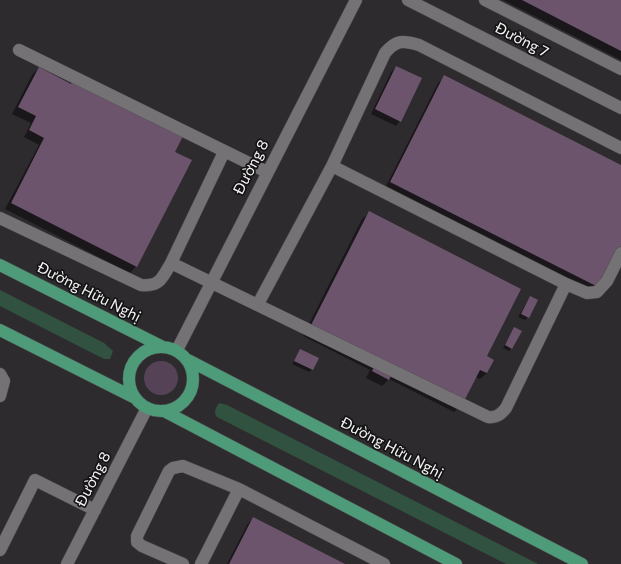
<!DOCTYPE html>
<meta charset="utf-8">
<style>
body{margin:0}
canvas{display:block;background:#2e2b2e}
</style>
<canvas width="621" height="564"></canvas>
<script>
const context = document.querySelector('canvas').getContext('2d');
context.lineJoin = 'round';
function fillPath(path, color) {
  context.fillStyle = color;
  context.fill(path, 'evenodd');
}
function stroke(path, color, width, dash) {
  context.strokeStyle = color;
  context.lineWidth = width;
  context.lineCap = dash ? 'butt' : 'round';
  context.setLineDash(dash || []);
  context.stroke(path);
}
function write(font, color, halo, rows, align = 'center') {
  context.font = font + ' Commissioner,sans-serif';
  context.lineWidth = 3.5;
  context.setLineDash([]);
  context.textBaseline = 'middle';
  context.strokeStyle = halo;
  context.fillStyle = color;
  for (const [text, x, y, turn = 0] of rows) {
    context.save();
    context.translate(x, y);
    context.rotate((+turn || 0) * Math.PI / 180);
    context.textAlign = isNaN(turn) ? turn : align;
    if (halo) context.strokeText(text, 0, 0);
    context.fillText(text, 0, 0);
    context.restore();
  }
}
fillPath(new Path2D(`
 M144 378a17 17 0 1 1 34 0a17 17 0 1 1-34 0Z`), '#554256');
fillPath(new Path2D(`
 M0 290 104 343 113 351 110 359H104L0 306Z
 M219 403 227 405 538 564H506L217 417C213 411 216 408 219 403Z`), '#325241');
fillPath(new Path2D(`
 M503 0H621V60Z
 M396 67 400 121 396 126 371 114 391 72Z
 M39 68 70 84 73 81 174 152 136 266 130 273 5 209 39 145 24 137 31 123 12 114 32 75Z
 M445 77 621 166 599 297 385 188 438 83Z
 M369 213 486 357 493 360 487 373 480 379 475 377 461 406 454 412 389 379 382 386 366 378 370 370 303 336 362 219Z
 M530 297 528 317 525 320 518 317Z
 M514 328 512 348 509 351 503 348Z
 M301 350 312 369 309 372 292 364Z
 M253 518 343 564H227L247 525Z`), '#0007');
fillPath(new Path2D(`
 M522 0H621V51Z
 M396 66 422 78 401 122 375 109Z
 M39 67 71 84 73 80 183 136 175 152 192 160 137 267 11 203 44 138 29 130 36 116 18 107Z
 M444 75 621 165V262L606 291 390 182Z
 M369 211 521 289 487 356 494 360 487 373 480 370 461 407 393 372 389 380 372 371 376 363 309 329Z
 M530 296 538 300 529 318 521 314Z
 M514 327 522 331 512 349 505 345Z
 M300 349 319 358 313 370 294 361Z
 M253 517 345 564H229Z`), '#6d546d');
const minor = new Path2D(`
 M408 0 621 108
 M485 0 621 69
 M19 50 267 172
 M332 166 385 53C396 40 402 40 419 45L621 148
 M0 218 141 285C160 287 162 278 171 263L488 417C497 418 501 414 506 408L566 284 332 166 258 304
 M171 263 224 152
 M566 284 587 293 597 292 607 281 621 253
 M177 350 356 0
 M0 374 4 381 0 396
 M0 550 35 480 95 510
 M67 564 147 408
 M183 564 142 546 137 542V536L169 471 173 468 183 466 239 489 384 564
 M201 564 239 489`);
const major = new Path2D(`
 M0 265 163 347
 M0 330 135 398
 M129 379a32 32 0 1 1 64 0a32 32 0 1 1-64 0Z
 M188 360 582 564
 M164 411 456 564`);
stroke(minor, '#4c4a4c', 13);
stroke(major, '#4c4a4c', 13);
stroke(minor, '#757275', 12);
stroke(major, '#4e9b7a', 12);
write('15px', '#f6f4f6', '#151415', [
 ["Đường 7",522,40,27],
 ["Đường 8",251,167,-63],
 ["Đường Hữu Nghị",89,292,27],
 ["Đường Hữu Nghị",392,448,28],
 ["Đường 8",93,479,-63]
]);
</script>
